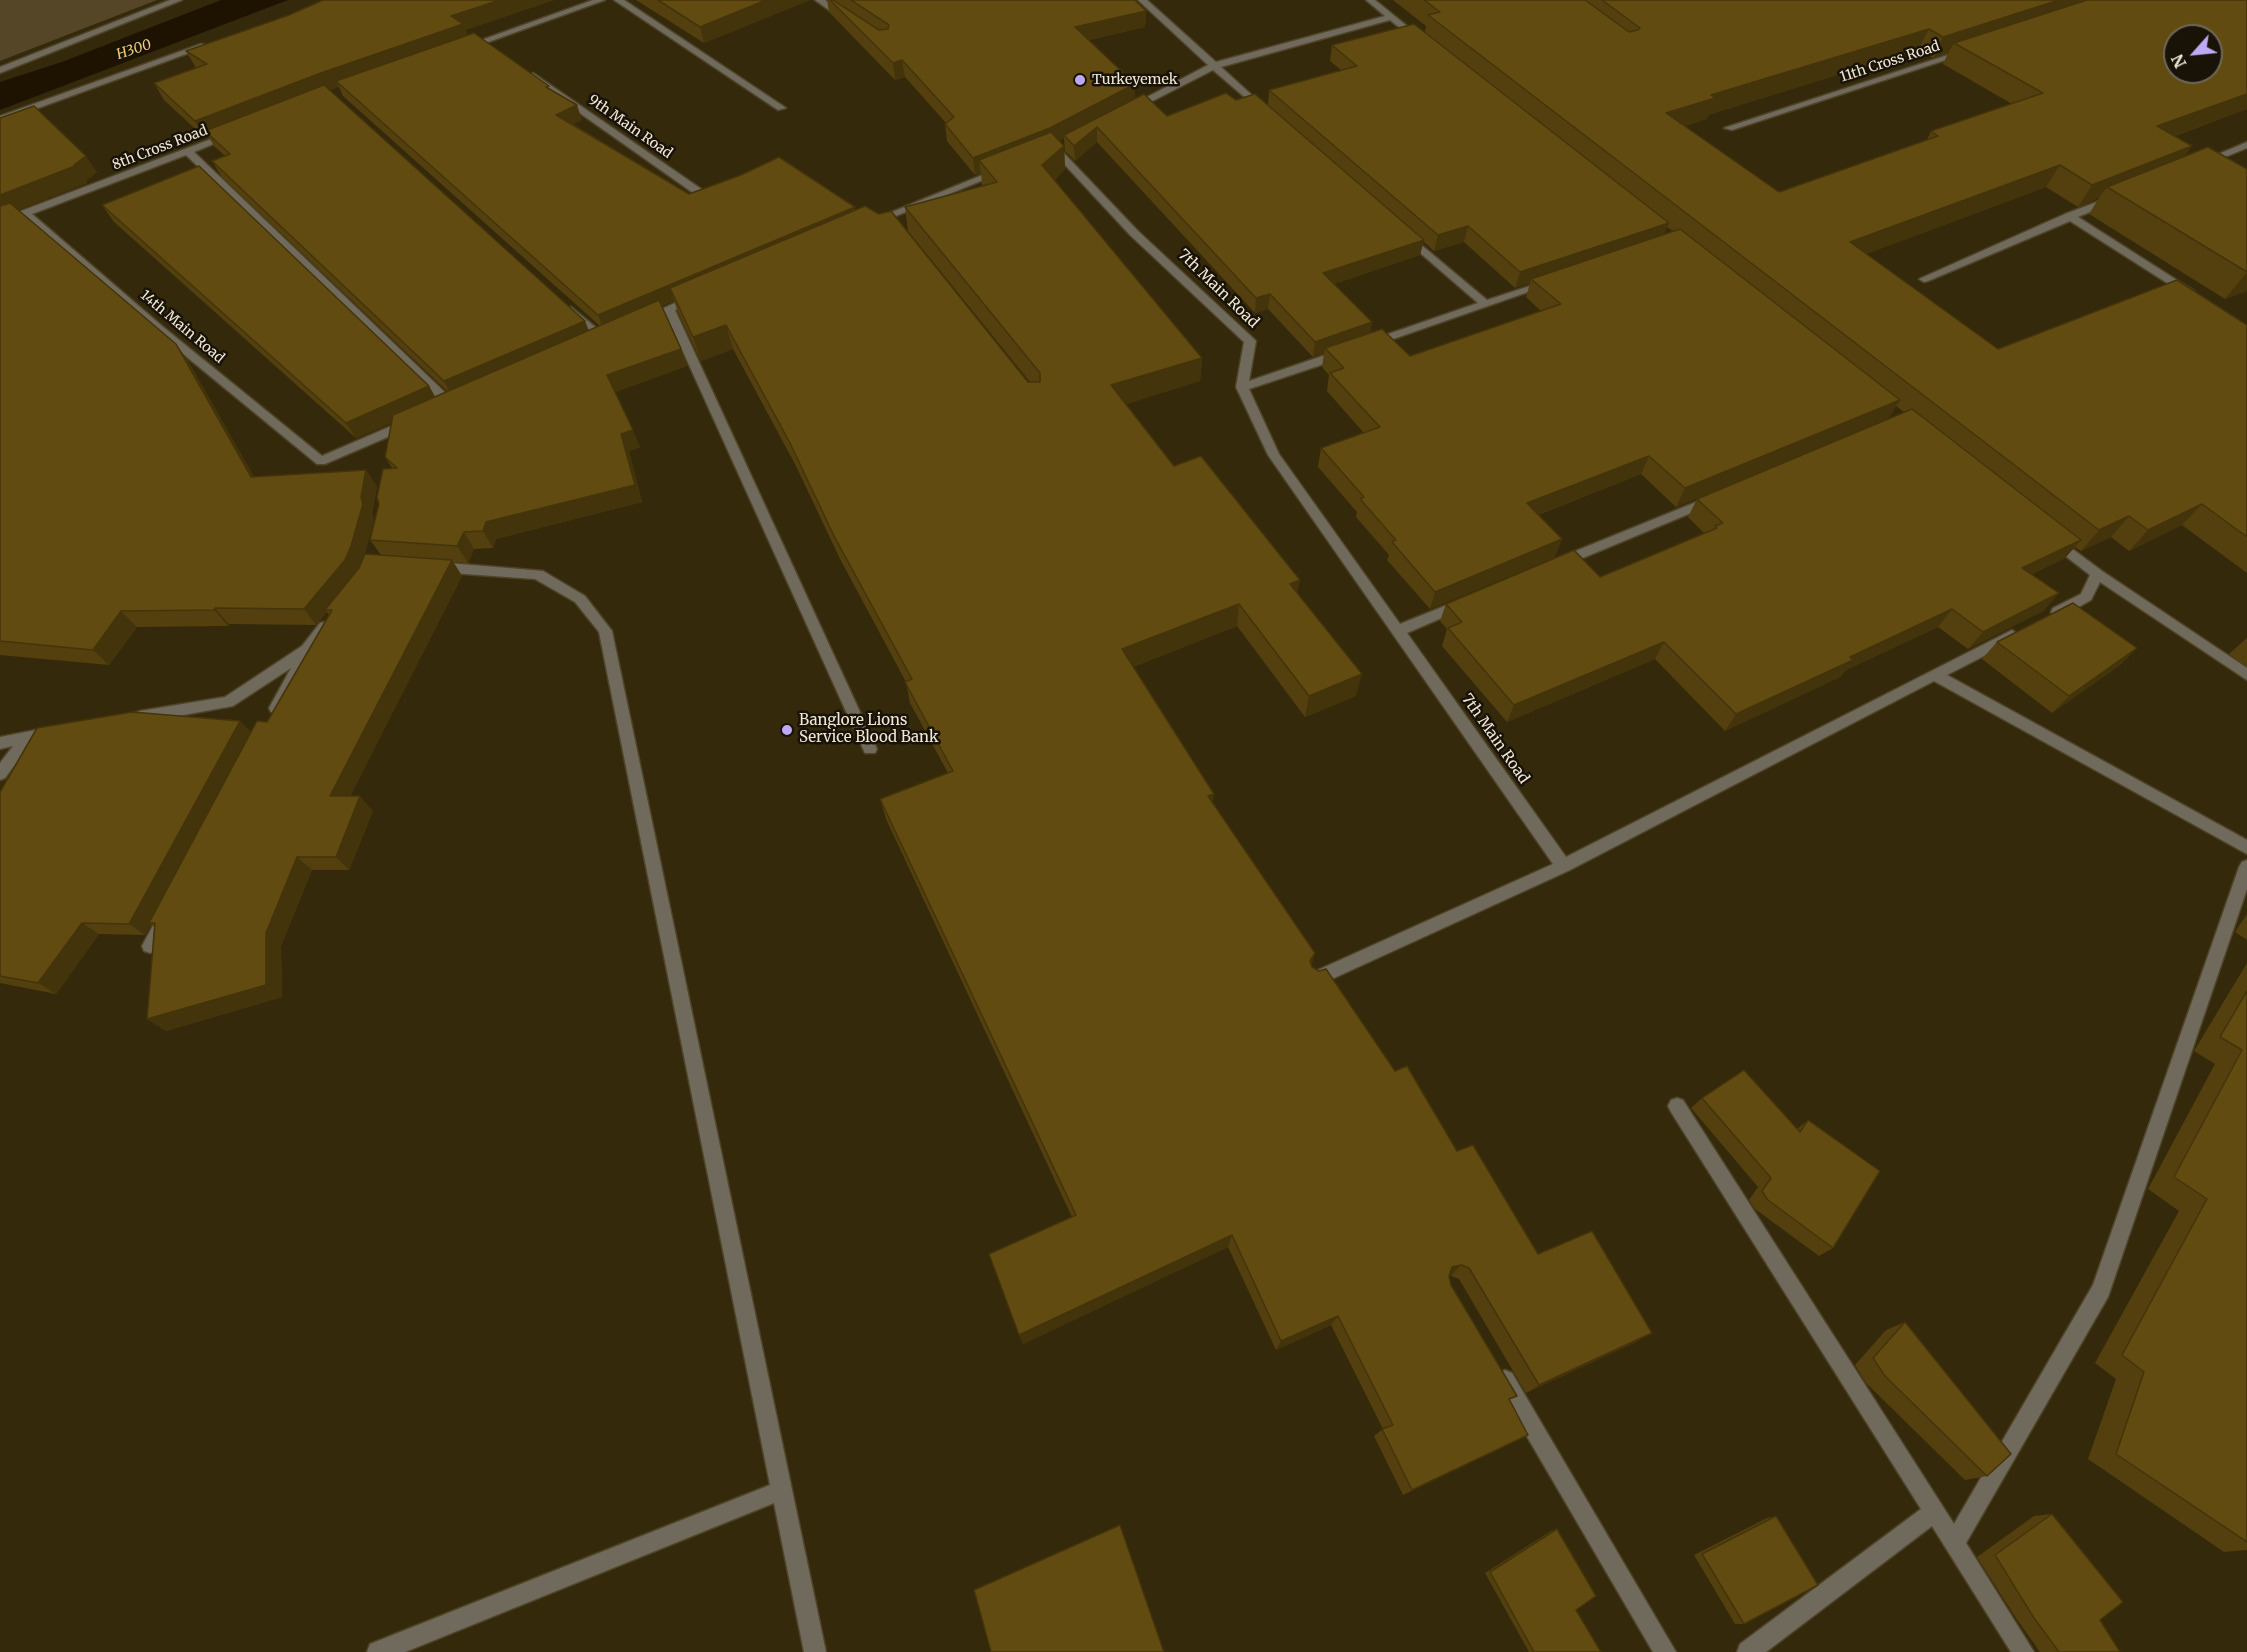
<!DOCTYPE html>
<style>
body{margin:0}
#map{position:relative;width:2247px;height:1652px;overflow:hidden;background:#35290b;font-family:Merriweather,serif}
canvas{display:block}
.north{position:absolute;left:2163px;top:24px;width:60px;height:60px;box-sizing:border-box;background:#181207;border:2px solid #6e685a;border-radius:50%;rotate:243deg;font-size:16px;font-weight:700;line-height:24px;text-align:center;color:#efe8d7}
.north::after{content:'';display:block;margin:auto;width:21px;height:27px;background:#bea9f5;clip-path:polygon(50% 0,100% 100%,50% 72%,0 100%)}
</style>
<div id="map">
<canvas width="2247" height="1652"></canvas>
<div class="north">N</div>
</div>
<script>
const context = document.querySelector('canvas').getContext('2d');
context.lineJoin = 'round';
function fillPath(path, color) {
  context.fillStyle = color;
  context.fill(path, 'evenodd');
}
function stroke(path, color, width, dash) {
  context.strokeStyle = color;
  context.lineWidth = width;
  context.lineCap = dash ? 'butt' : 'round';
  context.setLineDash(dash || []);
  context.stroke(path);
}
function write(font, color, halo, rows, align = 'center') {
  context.font = font + ' Merriweather,serif';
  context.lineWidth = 5;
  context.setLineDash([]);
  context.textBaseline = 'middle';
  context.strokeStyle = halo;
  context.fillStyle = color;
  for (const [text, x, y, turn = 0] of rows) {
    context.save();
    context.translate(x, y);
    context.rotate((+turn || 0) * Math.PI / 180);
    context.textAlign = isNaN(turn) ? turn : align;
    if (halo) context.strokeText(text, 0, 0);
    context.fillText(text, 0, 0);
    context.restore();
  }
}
fillPath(new Path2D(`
 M0 0H157L0 61Z`), '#544626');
fillPath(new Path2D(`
 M221 0H288L0 110V82L62 62Z`), '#1e1200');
const minor = new Path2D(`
 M170 0H182L0 73V67Z
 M593 0H605L469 49 462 47Z
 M614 0H624L786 108 778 110Z
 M815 0H825L847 16 840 18Z
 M1138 0H1147L1216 62 1385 16 1366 0H1375L1423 39 1416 41 1390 20 1221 67 1265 107V111L1262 112 1213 70 1133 111 1128 108 1130 106 1208 65Z
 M201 44 208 46 0 122V116Z
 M1960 51 1967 53 1732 130 1724 128Z
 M533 73 707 193V197H699L530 78 528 76Z
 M227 133 235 135 194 152 455 402V408H447L186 155 32 214 162 326 322 456 403 421H411V427L325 464H317L154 330 24 217 0 226V219Z
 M2247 142V148L2208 164 2200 162Z
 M1055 146 1058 147 1138 231 1254 339 1256 341 1249 381 1337 351H1345V357L1249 389 1279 454 1400 624 1457 601H1467L1469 604 1467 607 1407 633 1566 857 2012 630 2019 635 2017 639 1947 675 2247 840V854L1934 681 1568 871 1321 984 1315 986 1309 984 1307 979 1309 974 1553 864 1268 455 1236 387 1244 342 1130 235 1052 151V147Z
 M997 169 1005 171 879 223 870 221Z
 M2110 197 2115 200 2114 202 2078 217 2194 291V295H2186L2070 221 1928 281 1924 282 1919 279 2065 214Z
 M1407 233 1487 300 1542 282 1546 281 1551 284 1376 345H1368V341L1478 303 1403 238V234Z
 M692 295 696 296V300L675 310 877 749 875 753H865L863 749 666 314 646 322 640 319Z
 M571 307 606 336V340H598L567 312V308Z
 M1711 496 1717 500 1715 503 1566 565 1561 567 1555 562 1556 559Z
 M2055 536 2102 571 2247 668V680L2100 582 2091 600 2063 616H2053L2051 612 2053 608 2081 594 2090 575 2050 544 2049 541Z
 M437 562 543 571 585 596 612 631 826 1652H804L774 1503 405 1652H367L370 1644 770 1485 599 632 575 602 535 579 437 572 431 567Z
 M325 622 332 627 312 653 281 712H271L269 708 291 668 233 706 140 723 135 721 133 717 135 713 140 711 225 697 302 646 320 623Z
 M51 727 56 729 58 733 56 737 32 742 5 778 0 780V763L13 746 0 749V737Z
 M2247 860V889L2108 1297 1966 1543 2034 1652H2011L1932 1526 1766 1652H1737L1740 1644 1921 1509 1671 1112 1668 1106 1671 1100 1677 1098 1683 1100 1954 1524 2093 1285 2239 867 2242 862Z
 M163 916 169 918 171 923 156 951 150 953 144 951 142 946 157 918Z
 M1505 1370 1512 1373 1676 1652H1653L1498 1387 1495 1380 1498 1373Z`);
stroke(minor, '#4f4428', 3);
fillPath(minor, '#706a5d');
fillPath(new Path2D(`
 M323 0H554L465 30 468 36 550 89 582 120 573 124 689 194 856 210 1028 382H1030L908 231 905 207 983 186 982 184 981 173 975 175 947 141 945 124 946 123 905 77 895 80 829 12 827 0H1135L1146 11 1145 27 1089 40 1135 98 1167 116 1236 100 1268 105 1269 90 1341 70 1330 61 1332 45 1425 32 1426 26 1393 0H2247V109L2175 136 2185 156 2247 169V291L2225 299 2089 214 2099 198 2078 207 2046 187 1866 254 1998 349 2247 325V573L2182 525 2129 551 2111 537 2081 551 2075 547 2065 558 2032 574 2059 593 2043 611 1968 649 1938 627 1846 670 1840 677 1725 731 1655 659 1507 722 1442 646 1447 629 1440 621 1446 604 1600 577 1705 534 1688 517 1697 499 1904 412 1896 406 1889 418 1676 507 1641 474 1538 515 1555 557 1430 609 1387 560 1389 555 1356 517 1357 512 1318 467 1321 448 1364 433 1327 391 1329 375 1322 367 1324 353 1313 357 1268 309 1255 313 1097 142 1075 161 1065 151 1064 138 1059 141 1064 146 1065 169 1054 180 1202 358 1200 381 1126 404 1174 466 1298 594 1356 696 1305 717 1237 626 1133 667 1213 803 1312 967 1395 1071 1538 1254 1636 1342 1526 1393 1459 1279 1451 1276H1449L1451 1285 1528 1435 1403 1495 1374 1436 1383 1429 1331 1325 1276 1350 1228 1247 1023 1344 989 1254 1072 1217 886 819 880 799 948 773 910 703 906 682 840 559 796 466 733 349 701 361 678 312 674 301 661 306 681 349 687 366 615 392 640 447 629 451 642 502 496 539 493 548 474 549 468 563 453 562 462 576 350 796 373 811 349 870H312L281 946 282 997 166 1031 147 1019 154 927 151 924 145 935 99 934 56 994 0 983V792L251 733 267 722 329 615 327 612 316 625 229 624 228 626 137 627 109 665 0 655V118L97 172 86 181 87 183 18 210 176 344 188 361 254 477 366 470 377 487 372 514 374 520 364 556 381 555 370 540 392 468 385 457 391 423 356 438 114 222 102 205 429 386 435 397 448 392 222 177 212 161 225 156 214 146 208 136 205 138 164 100 154 83 196 68 186 51 289 15ZM1918 50 1933 58 1948 53 1943 64 2012 104 1931 131 1927 140 1779 192 1685 126 1707 119 1708 115ZM339 87 343 96 600 326 589 331 329 90ZM1667 227 1673 231 1664 234ZM1423 241 1434 251 1464 242 1515 288 1530 283 1526 297 1541 311 1410 356 1370 333 1372 322 1334 284 1420 255Z
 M636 0H810L704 43Z
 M2247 638V667L2229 654Z
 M1997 642 2137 648 2120 665 2052 713 1982 659Z
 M2247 914V940L2235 932Z
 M2247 963V1550L2224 1552 2088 1459 2116 1379 2095 1363 2179 1211 2148 1189 2215 1064 2194 1051Z
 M1702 1098 1797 1129 1808 1120 1833 1248 1819 1256 1755 1209 1749 1200 1758 1187 1691 1108Z
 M1905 1322 1987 1476 1965 1480 1866 1383 1855 1365 1886 1330Z
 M2052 1514 2100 1620 2120 1652H2040L2016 1618 1977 1557 2034 1516Z
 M1776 1516 1744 1624H1735L1694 1555 1767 1518Z
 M1557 1529 1576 1610 1601 1652H1529L1485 1573 1551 1531Z`), '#53400e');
fillPath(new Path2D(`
 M500 0H554L465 30 470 41 336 81 339 87 210 136 205 131 208 136 205 138 195 121 451 16Z
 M766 0H810L704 43 700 27Z
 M2059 0H2112L1954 43 1948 53 1933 58 1943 37Z
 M1146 11 1145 27 1075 43V27Z
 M1929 29 1918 50 1708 115 1707 119 1658 134 1666 113 1711 95Z
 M902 60 905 77 895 80 893 63Z
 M1135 84V101L1064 135V138L1051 145 979 160 981 173 975 175 973 158Z
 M2247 94V109L2143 147 2157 126Z
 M577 105 582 120 562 129 556 115Z
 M1097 127V142L1075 161 1074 146Z
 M1064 146 1065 169 1043 189 1042 165Z
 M2192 146 2177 167 2107 187 2099 198 2078 207 2092 185Z
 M86 156 97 172 86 181 87 183 0 217V195Z
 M2060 165 2046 187 1839 264 1850 242Z
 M855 207 858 222 670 288 674 301 604 330 598 315Z
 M1669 223 1662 239 1531 279 1530 283 1515 288 1520 272Z
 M1468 226 1464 242 1434 251 1438 235Z
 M1424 240 1420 255 1320 289 1323 273Z
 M2247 272V291L2225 299Z
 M1270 294 1268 309 1255 313 1256 298Z
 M585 321 591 336 452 396 444 381Z
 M1372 322 1369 338 1325 348 1324 353 1313 357 1315 342Z
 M726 325 733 349 701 361 693 337Z
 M176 344 188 361 264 494 251 477Z
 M681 349 687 366 614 392 607 375Z
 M1202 358 1200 381 1111 409V385Z
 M429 386 438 402 356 438 346 423Z
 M1900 400 1889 418 1676 507 1685 488Z
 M633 430 640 447 629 451 642 502 496 539 493 548 483 531 486 522 621 434Z
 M1649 456 1641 474 1521 521 1527 503Z
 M366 470 377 487 372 514 374 520 363 562 356 576 325 610 327 612 316 625 304 609 361 497Z
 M2202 504 2182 525 2129 551 2148 530Z
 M2129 516 2111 537 2081 551 2099 530Z
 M464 532 474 549 468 563 457 546Z
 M1562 539 1555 557 1430 609 1435 592Z
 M2081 540 2065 558 2007 585 2022 568Z
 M452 560 462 576 343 811 330 796Z
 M1300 580 1296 602 1290 584Z
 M2059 593 2043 611 1968 649 1983 632Z
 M1239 604 1237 626 1122 671V649Z
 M215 608 229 624 228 626 214 610Z
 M1952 609 1938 627 1846 670 1840 677 1725 731 1736 714 1850 657Z
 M121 611 137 627 109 665 93 650Z
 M1664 642 1655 659 1507 722 1514 705Z
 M2137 648 2120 665 2052 713 2069 696Z
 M1362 674 1356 696 1305 717 1309 696Z
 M240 721 253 734 149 923 151 924 145 935 129 924Z
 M1214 794 1212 814 1208 796Z
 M360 796 373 811 349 870 336 857Z
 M297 857 312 870 281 946 282 997 166 1031 147 1019 266 933Z
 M82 923 99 934 56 994 38 983Z
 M1315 953 1310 971V961Z
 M1232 1235 1228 1247 1023 1344 1019 1335Z
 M1461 1265 1451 1276 1442 1278 1452 1267Z
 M1338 1316 1331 1325 1276 1350 1281 1341Z
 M1652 1333 1636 1342 1526 1393 1539 1385Z`), '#44340b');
const building = new Path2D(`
 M323 0H500L451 16 463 24 321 73 195 121 154 83 207 64 186 51 289 15Z
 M658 0H766L700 27Z
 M830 0H833L879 30 888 29 889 25 851 0H1135L1146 11 1075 27 1135 84 1050 128 973 158 945 124 954 117 902 60 893 63Z
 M1424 0H1585L1629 32 1638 30 1640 28 1602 0H2059L1943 37 1929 29 1711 95 1715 98 1666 113 1779 192 1938 136 1931 131 2043 93 1954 43 2087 0H2247V94L2157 126 2192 146 2092 185 2060 165 1850 242 1998 349 2177 280 2247 325V537L2202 504 2148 530 2129 516 2099 530 1428 15 1440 12ZM2175 36H2211V72H2175Z
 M1414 24 1669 223 1520 272 1468 226 1438 235 1269 90 1357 66 1332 45Z
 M474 33 549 86 546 87 577 105 556 115 689 194 741 175 779 157 855 207 598 315 336 81Z
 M324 85 585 321 444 381 212 161 230 154 205 131Z
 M1226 93 1236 100 1255 94 1424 240 1323 273 1372 322 1315 342 1270 294 1256 298 1097 127 1074 146 1064 135 1144 94 1167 116Z
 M34 106 86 156 74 165 75 166 0 195V118Z
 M1051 132 1064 146 1042 165 1202 358 1111 385 1174 466 1201 456 1300 580 1290 584 1362 674 1309 696 1239 604 1122 649 1214 794 1208 796 1315 953 1310 961 1312 967 1319 971 1326 969 1395 1071 1407 1066 1457 1151 1473 1145 1538 1254 1592 1231 1652 1333 1539 1385 1469 1268 1461 1265 1452 1267 1449 1276 1451 1285 1517 1396 1509 1399 1528 1435 1412 1490 1382 1429 1393 1425 1338 1316 1281 1341 1232 1235 1019 1335 989 1254 1076 1215 880 799 953 771 905 682 912 679 834 536 790 443 726 325 693 337 670 288 865 206 879 214 891 211 1028 382H1040V373L905 207 997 182 979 160Z
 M2208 147 2247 169V272L2107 187Z
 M199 166 429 386 346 423 102 205Z
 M10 203 176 344 251 477 366 470 361 497 363 504 351 546 345 560 304 609 215 608 214 610 121 611 93 650 0 641V206Z
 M1680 229 1900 400 1685 488 1649 456 1527 503 1562 539 1435 592 1392 542 1396 540 1360 499 1364 497 1321 448 1380 427 1330 373 1344 368 1325 348 1382 329 1410 356 1561 304 1531 279Z
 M659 300 681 349 607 375 633 430 621 434 635 485 486 522 483 531 464 532 457 546 370 540 379 504 377 497 383 469 397 468 385 457 393 415Z
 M1912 409 2081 540 2022 568 2059 593 1983 632 1952 609 1850 657 1853 660 1736 714 1664 642 1514 705 1448 628 1462 622 1446 604 1574 550 1600 577 1717 528 1715 526 1723 523 1697 499Z
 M365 554 452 560 330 796H360L336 857H297L266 933V985L147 1019 155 923H149L257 721 267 722 332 610H325L359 568Z
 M2073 603 2137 648 2069 696 1997 642Z
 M132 712 240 721 129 924 82 923 38 983 0 976V792L37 728Z
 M2247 991V1542L2116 1454 2144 1372 2122 1355 2207 1199 2174 1177 2242 1050 2220 1037Z
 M1744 1070 1800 1132 1808 1120 1880 1171 1833 1248 1768 1200 1762 1191 1771 1178 1702 1098Z
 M1905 1322 2011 1454 1987 1476 1885 1376 1873 1358Z
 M2052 1514 2123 1602 2100 1620 2120 1652H2059L2034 1618 1995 1555Z
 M1776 1516 1818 1585 1744 1624 1702 1554Z
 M1120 1525 1164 1652H991L974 1590Z
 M1557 1529 1596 1596 1576 1610 1601 1652H1534L1490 1572Z`);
fillPath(building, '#614b10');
stroke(building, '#44340b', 1.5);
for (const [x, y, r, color] of [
 [1080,80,6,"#bea9f5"],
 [787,730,6,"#bea9f5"]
]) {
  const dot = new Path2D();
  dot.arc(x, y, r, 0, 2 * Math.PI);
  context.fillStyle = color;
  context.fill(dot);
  stroke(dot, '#181207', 2);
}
write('italic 14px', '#f1cd7b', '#181207', [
 ["H300",134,50,-18]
]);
write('14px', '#efe8d7', '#181207', [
 ["11th Cross Road",1890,62,-18],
 ["9th Main Road",630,127,35],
 ["8th Cross Road",160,148,-21],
 ["14th Main Road",182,327,40]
]);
write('14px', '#efe8d7', '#181207', [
 ["Turkeyemek",1092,80]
], 'left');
write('15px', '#efe8d7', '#181207', [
 ["7th Main Road",1218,289,44],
 ["7th Main Road",1495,739,55]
]);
write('15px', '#efe8d7', '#181207', [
 ["Banglore Lions",799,721],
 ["Service Blood Bank",799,738]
], 'left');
</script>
